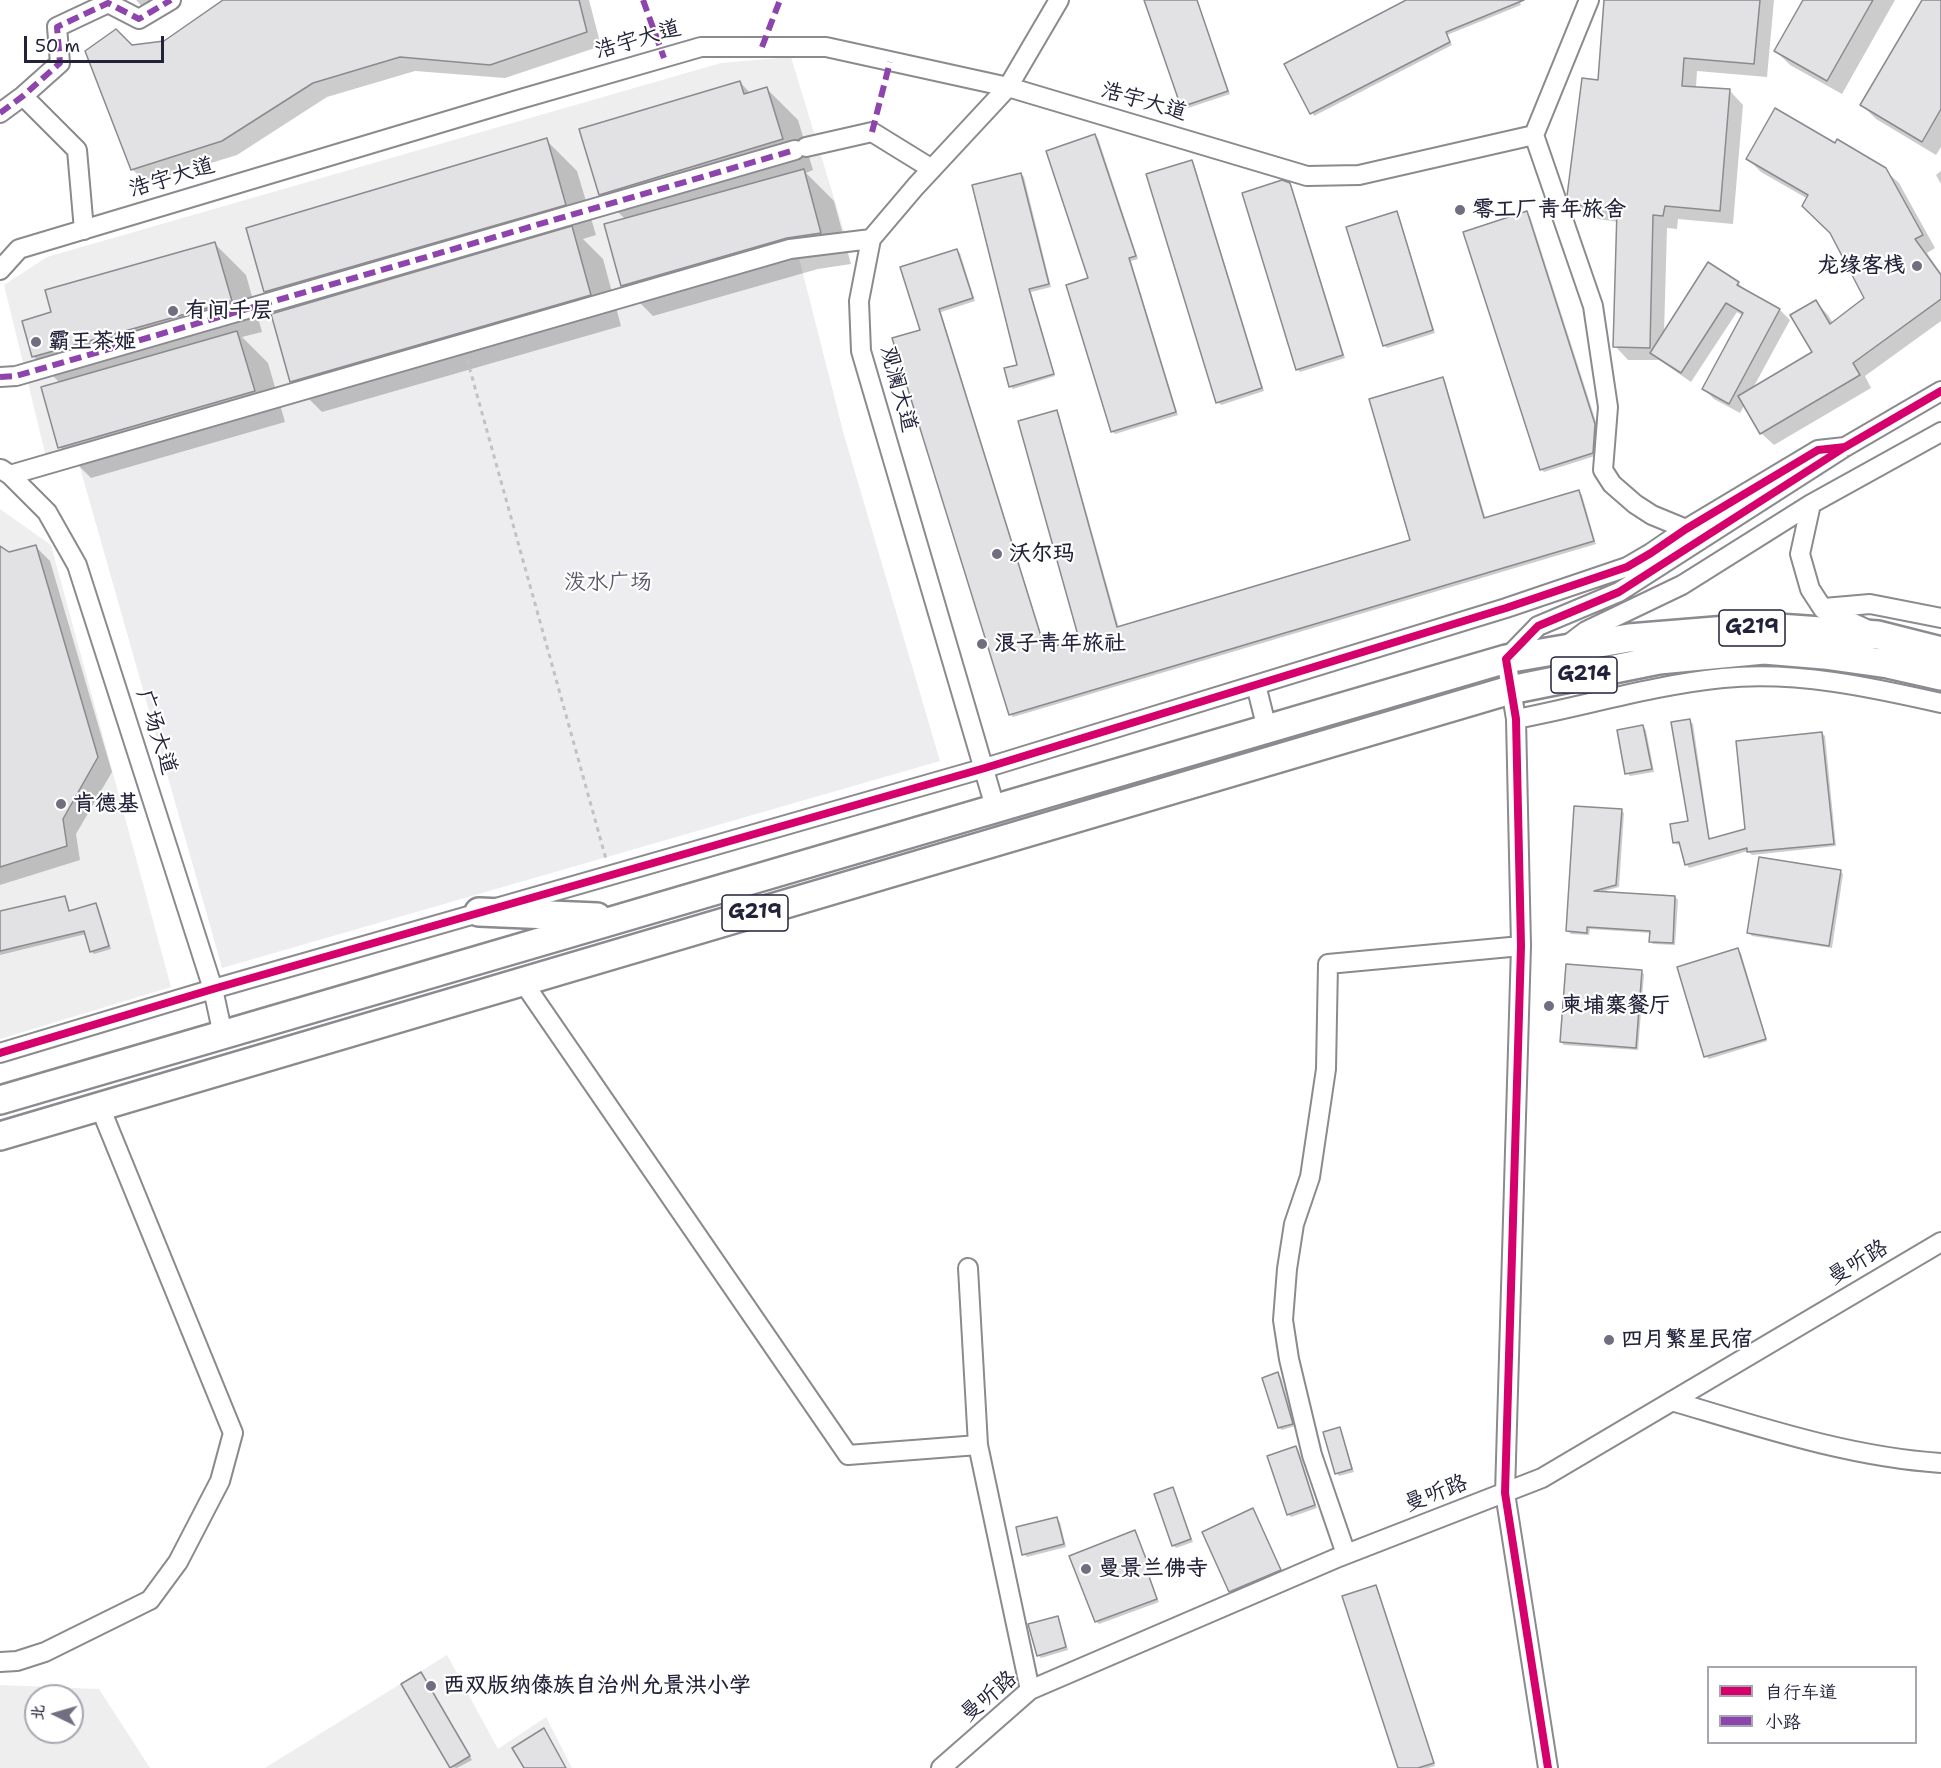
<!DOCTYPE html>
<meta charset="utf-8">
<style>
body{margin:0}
#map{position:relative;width:1941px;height:1768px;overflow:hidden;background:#fff;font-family:"Shantell Sans","LXGW WenKai TC",sans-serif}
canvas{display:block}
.legend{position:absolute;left:1707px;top:1666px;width:210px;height:78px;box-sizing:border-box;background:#fff;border:2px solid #a7a7b1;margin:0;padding:8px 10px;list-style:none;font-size:18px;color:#22223b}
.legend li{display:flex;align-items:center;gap:12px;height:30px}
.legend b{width:30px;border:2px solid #a7a7b1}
.north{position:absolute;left:24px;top:1684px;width:60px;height:60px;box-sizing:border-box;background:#fff;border:2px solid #a7a7b1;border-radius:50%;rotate:275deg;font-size:16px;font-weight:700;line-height:24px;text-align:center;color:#22223b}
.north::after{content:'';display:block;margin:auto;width:21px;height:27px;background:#6f6f80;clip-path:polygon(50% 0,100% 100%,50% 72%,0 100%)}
.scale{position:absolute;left:24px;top:36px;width:140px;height:27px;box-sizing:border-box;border:3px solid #22223b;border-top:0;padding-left:8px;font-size:18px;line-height:21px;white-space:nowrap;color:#22223b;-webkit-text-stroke:4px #fff;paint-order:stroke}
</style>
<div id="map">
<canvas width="1941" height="1768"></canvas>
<ul class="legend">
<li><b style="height:8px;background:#d6006c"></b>自行车道</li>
<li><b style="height:8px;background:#8e44ad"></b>小路</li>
</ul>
<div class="north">北</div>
<div class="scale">50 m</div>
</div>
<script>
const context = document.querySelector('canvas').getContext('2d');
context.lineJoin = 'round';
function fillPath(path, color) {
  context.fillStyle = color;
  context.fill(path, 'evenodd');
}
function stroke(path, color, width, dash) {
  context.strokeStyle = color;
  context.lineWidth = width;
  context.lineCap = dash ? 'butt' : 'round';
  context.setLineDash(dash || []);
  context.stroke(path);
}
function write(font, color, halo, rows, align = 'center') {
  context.font = font + ' "Shantell Sans","LXGW WenKai TC",sans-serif';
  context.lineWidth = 4.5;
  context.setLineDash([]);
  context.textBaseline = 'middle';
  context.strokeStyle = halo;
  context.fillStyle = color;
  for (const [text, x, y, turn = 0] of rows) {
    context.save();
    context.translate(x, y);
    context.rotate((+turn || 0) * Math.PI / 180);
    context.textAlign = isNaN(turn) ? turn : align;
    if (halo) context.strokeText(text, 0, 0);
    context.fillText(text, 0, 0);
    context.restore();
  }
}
fillPath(new Path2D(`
 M791 57 844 231 46 457 4 285 47 257 721 63Z
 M0 509 51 545 171 987 0 1039Z
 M447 1655 498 1749 546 1717 572 1768H265Z
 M0 1685 99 1689 150 1768H0ZM36 1696H72V1732H36Z`), '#eeeeef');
fillPath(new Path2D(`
 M798 254 844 435 940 761 222 968 79 464Z`), '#ededef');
fillPath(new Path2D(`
 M136 0H156L143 8Z
 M226 0H589L601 46 505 78 415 71 327 97 237 155 146 183 132 169 131 47 165 43Z
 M1146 0H1197L1230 94 1185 109 1183 106Z
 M1410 0H1519L1521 5 1447 35 1452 45 1314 116 1286 64Z
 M1606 0H1774L1767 77 1697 71 1696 88 1730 91 1743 105 1733 224 1678 219 1677 229 1667 228 1664 334 1738 283 1747 292 1780 310 1790 320 1753 388 1814 352 1816 302 1828 315 1833 323 1866 299 1832 233 1808 199 1761 172 1748 159 1836 145 1885 170 1899 183 1935 248 1927 253 1941 273V321L1865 376 1871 388 1774 445 1761 433 1745 404 1740 413 1714 399 1704 389 1743 316 1737 312 1691 382 1659 360H1628L1615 346 1618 222 1585 217 1571 203 1600 82Z
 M1805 0H1895L1842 94 1790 65 1776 51Z
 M1924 0H1941V147L1936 155 1876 119 1862 105Z
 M740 82 751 94 767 89 798 120 813 170 806 173 834 201 851 264 818 269 653 316 622 285 626 220 600 194Z
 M1095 136 1098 138 1138 259 1131 261 1178 415 1115 434 1112 431 1090 279Z
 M546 140 577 171 596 235 583 239 603 259 621 326 322 412 291 381 285 311 266 291Z
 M1191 162 1194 164 1264 391 1221 405 1218 402Z
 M1941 171V184L1936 175Z
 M1021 174 1024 177 1051 287 1031 292 1055 376 1013 389 1010 386 1019 366Z
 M1289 184 1292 187 1345 358 1300 372 1297 369Z
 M1396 213 1399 216 1435 333 1387 348 1384 345Z
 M1527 213 1530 216 1598 428 1595 456 1544 472 1541 469Z
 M215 244 246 275 262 332 242 337 268 363 285 422 91 478 60 447V383L33 356Z
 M957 251 960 253 975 301 941 312 1046 650 1081 640 1056 412 1059 415 1119 628 1412 541 1442 379 1445 381 1486 520 1579 492 1582 495 1596 544 1013 717 1010 714 922 331Z
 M36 547 50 561 112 772 76 834 80 860 0 885V548L8 553Z
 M1690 721 1693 724 1710 840 1747 830 1822 733 1825 736 1836 846 1752 855 1748 851 1689 868 1687 865 1681 844 1677 845 1674 842 1689 822Z
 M1643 727 1646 730 1654 772 1630 776 1627 773Z
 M1621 811 1624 813 1619 887 1601 892 1675 897 1678 900 1675 945 1653 944 1650 941 1651 933 1590 929 1589 935 1571 934 1568 931Z
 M1840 871 1843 874 1832 948 1752 936 1749 933Z
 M64 898 67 900 70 912 95 905 98 907 111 949 94 954 91 951 86 934 0 955V913Z
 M1738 950 1741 953 1767 1041 1709 1059 1706 1056Z
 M1641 971 1644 974 1638 1050 1564 1045 1561 1042Z
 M1278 1374 1281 1377 1295 1426 1282 1430 1279 1428Z
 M1339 1429 1342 1432 1354 1472 1339 1476 1337 1473Z
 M1296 1448 1299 1451 1317 1508 1291 1517 1288 1514Z
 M1173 1489 1175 1492 1193 1542 1176 1548 1173 1545Z
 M1252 1510 1283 1573 1234 1594 1231 1591Z
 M1057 1519 1060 1522 1066 1547 1027 1557 1024 1554Z
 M1135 1532 1150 1566 1146 1568 1159 1602 1099 1624 1096 1621Z
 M1376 1587 1378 1589 1435 1766 1428 1768H1400Z
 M1057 1618 1060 1621 1068 1650 1041 1658 1038 1655Z
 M424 1677 472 1760 457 1768 451 1767Z`), '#0003');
const building = new Path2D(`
 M223 0H579L587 32 490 65 400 57 313 83 222 141 131 170 85 51 116 29 132 45 164 41Z
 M1144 0H1197L1228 91 1181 107Z
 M1406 0H1524L1446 32 1450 42 1310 114 1284 64Z
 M1604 0H1760L1754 64 1684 58 1682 86 1730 89 1720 211 1665 206 1663 216 1653 215 1650 348 1613 347 1617 210 1570 204 1567 196 1582 78 1598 80Z
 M1803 0H1873L1827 81 1774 51Z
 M1922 0H1941V109L1922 142 1860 105Z
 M740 81 744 94 767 87 783 139 599 195 579 129Z
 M1775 108 1835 143 1837 139 1886 168 1923 235 1915 239 1941 275V299L1853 363 1860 375 1760 434 1738 396 1812 352 1790 315 1816 300 1830 324 1864 298 1830 233 1802 206 1808 195 1746 159Z
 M1095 134 1136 256 1129 258 1176 412 1111 432 1066 285 1088 278 1046 151Z
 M547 138 566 205 264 292 246 228Z
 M1192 160 1262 388 1216 403 1146 174Z
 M804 169 821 233 787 238 621 286 604 224Z
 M1021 173 1049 284 1029 289 1054 374 1009 387 1004 368 1017 365 972 185Z
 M1282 180 1290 183 1343 355 1296 370 1242 193Z
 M1397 211 1433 330 1383 346 1346 227Z
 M1527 211 1595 424 1593 453 1540 470 1463 232Z
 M572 226 591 295 290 382 271 314Z
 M215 242 232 301 32 357 22 321 51 312 45 290Z
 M957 249 973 298 939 309 1045 649 1079 639 1018 421 1057 410 1117 627 1410 540 1369 399 1443 377 1484 518 1579 490 1594 541 1009 715 892 338 920 330 900 267Z
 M1708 262 1739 282 1737 285 1780 309 1729 404 1702 389 1743 313 1726 303 1681 373 1650 353Z
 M237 331 255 391 58 448 41 387Z
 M36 545 98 757 63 819 67 846 0 867V546L9 552Z
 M1690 719 1709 839 1745 829 1736 741 1822 732 1834 844 1747 852V848L1685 865 1679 842 1673 843 1670 824 1688 821 1671 722Z
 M1643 725 1652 769 1625 774 1617 730Z
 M1574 806 1622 809 1616 885 1594 891 1675 896 1673 943 1649 942 1650 931 1587 927V933L1566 931Z
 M1759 857 1841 870 1829 946 1747 933Z
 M65 896 69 911 96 903 109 946 90 952 84 931 0 951V911Z
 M1738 948 1766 1039 1704 1057 1677 967Z
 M1566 964 1642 970 1636 1048 1560 1042Z
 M1278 1372 1293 1424 1278 1428 1262 1378Z
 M1340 1427 1352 1469 1335 1474 1323 1432Z
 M1296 1446 1315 1505 1287 1515 1267 1456Z
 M1173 1487 1191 1539 1172 1546 1154 1494Z
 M1253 1508 1281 1570 1229 1592 1202 1532Z
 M1057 1517 1064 1544 1022 1555 1016 1527Z
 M1135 1530 1148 1564 1145 1565 1157 1599 1095 1622 1069 1556Z
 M1376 1585 1434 1763 1418 1768H1398L1342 1596Z
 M1058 1616 1066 1647 1037 1656 1028 1624Z
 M421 1672 470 1756 450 1768 401 1684Z
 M544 1728 566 1768H524L512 1748Z`);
fillPath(building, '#e2e2e4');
stroke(building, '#8a8a8f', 1.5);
const minor = new Path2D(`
 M1589 0 1534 135 1593 306 1608 407 1603 470 1612 484 1635 504 1652 515 1686 529
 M23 96 77 150 84 230
 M0 113 23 96 60 63 57 27 108 3 139 19 171 0
 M806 147 872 132 932 169
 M0 270 19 249 517 100 701 47H826L1008 87 1307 176 1359 175 1534 135
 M0 377 16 376 795 150
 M1 469 10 475 47 512 77 565 213 989 223 1035
 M10 475 790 249 871 239
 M1811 504 1800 554 1810 589 1823 609 1866 629
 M1824 608 1870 604 1941 618
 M1565 647 1586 631 1682 585 1811 504 1941 432
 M1256 685 1267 729
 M1516 719C1585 706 1653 685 1723 678 1797 671 1870 687 1941 703
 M995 807 861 351 859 301 871 239 916 186 1008 87 1059 0
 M523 982 848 1455 978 1445
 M0 1053 213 989 985 768 1506 608 1627 567 1651 553 1686 529 1818 450 1845 447
 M968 1268 978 1445 1030 1690
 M1672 1401C1760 1427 1849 1457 1941 1463
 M1346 1554 1312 1455 1289 1359 1283 1320 1287 1269 1294 1224 1310 1177 1326 1069 1328 964 1521 946
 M0 1662 17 1661 45 1652 150 1600 178 1562 220 1481 233 1433 100 1107
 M941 1768 1030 1690 1339 1557 1542 1478 1941 1242
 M1548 1768 1505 1493 1521 946 1516 719 1506 659 1538 626 1619 592 1845 447 1941 391`);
const highway = new Path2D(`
 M479 912 597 917
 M0 1100 1506 659 1629 638 1764 627 1878 635 1941 651
 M0 1136 1510 690 1659 660 1764 650 1824 655 1888 664 1941 676`);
stroke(minor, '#8a8a8f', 22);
stroke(highway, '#8a8a8f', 32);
stroke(new Path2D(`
 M467 359 606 859`), '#c2c2c4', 3, [4.5, 4.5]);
stroke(minor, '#fff', 18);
stroke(highway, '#fff', 27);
stroke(new Path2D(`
 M643 0 664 58
 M762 47 780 0
 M0 113 23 96 60 63 57 27 108 3 139 19 171 0
 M872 132 890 62
 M0 377 16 376 795 150`), '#8e44ad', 6, [12, 6]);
stroke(new Path2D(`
 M0 1053 213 989 985 768 1506 608 1627 567 1651 553 1686 529 1818 450 1845 447
 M1548 1768 1505 1493 1521 946 1516 719 1506 659 1538 626 1619 592 1845 447 1941 391`), '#d6006c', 8);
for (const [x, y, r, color] of [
 [1460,210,6,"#6f6f80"],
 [1917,266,6,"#6f6f80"],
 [173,311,6,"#6f6f80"],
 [36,342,6,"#6f6f80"],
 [997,554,6,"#6f6f80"],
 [982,644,6,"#6f6f80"],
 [61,804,6,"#6f6f80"],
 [1549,1006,6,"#6f6f80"],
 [1609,1340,6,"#6f6f80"],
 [1086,1569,6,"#6f6f80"],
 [431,1686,6,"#6f6f80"]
]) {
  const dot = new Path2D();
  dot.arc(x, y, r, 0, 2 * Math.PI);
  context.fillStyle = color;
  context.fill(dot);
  stroke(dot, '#fff', 2);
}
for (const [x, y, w] of [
 [1752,628,66],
 [1584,675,66],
 [755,913,66]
]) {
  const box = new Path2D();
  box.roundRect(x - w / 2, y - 18, w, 36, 4.5);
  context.fillStyle = '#fff';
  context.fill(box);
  stroke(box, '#22223b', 1.5);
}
write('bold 21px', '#22223b', null, [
 ["G219",1752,628],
 ["G214",1584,675],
 ["G219",755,913]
]);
write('22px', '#22223b', '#fff', [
 ["浩宇大道",638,40,-16],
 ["浩宇大道",1144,102,16],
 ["浩宇大道",172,178,-17],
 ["观澜大道",898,389,75],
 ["广场大道",156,732,72],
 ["曼听路",1858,1263,-31],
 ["曼听路",1436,1494,-21],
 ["曼听路",989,1697,-40]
]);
write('bold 22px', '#22223b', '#fff', [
 ["零工厂青年旅舍",1472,210],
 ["龙缘客栈",1905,266,"right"],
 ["有间千层",185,311],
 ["霸王茶姬",48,342],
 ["沃尔玛",1009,554],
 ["浪子青年旅社",994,644],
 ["肯德基",73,804],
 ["柬埔寨餐厅",1561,1006],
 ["四月繁星民宿",1621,1340],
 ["曼景兰佛寺",1098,1569],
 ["西双版纳傣族自治州允景洪小学",443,1686]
], 'left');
write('22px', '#5b5b6d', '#fff', [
 ["泼水广场",608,583]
]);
</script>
